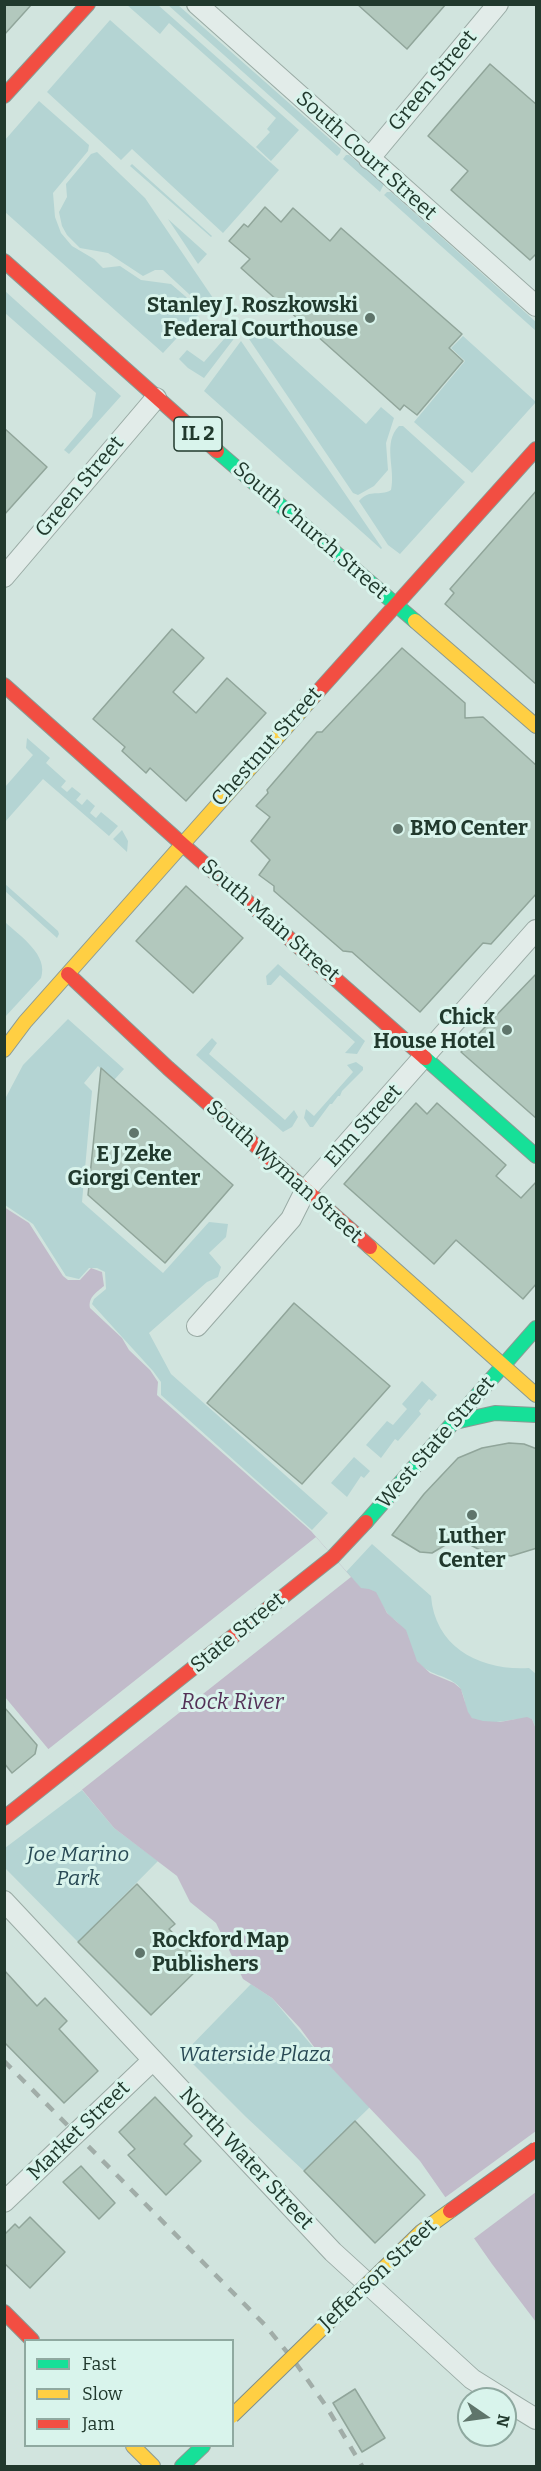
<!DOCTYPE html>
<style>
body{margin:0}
#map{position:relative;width:541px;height:2471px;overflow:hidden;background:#d1e4de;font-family:Bitter,serif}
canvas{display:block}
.frame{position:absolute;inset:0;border:6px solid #21392d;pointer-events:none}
.legend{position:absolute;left:24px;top:2339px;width:210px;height:108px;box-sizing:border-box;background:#d9f4ec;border:2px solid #8fa9a0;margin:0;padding:8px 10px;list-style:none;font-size:18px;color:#21392d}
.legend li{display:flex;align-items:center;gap:12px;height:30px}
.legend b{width:30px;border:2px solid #8fa9a0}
.north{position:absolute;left:457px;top:2387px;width:60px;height:60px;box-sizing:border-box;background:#d9f4ec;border:2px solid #8fa9a0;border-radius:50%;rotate:103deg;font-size:16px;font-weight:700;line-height:24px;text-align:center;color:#21392d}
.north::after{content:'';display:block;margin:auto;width:21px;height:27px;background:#5f756b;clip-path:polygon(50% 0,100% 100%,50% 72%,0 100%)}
</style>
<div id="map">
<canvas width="541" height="2471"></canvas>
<div class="frame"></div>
<ul class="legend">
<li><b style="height:8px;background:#16e098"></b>Fast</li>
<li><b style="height:8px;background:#ffcf43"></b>Slow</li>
<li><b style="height:8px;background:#f24e42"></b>Jam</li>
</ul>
<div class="north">N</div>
</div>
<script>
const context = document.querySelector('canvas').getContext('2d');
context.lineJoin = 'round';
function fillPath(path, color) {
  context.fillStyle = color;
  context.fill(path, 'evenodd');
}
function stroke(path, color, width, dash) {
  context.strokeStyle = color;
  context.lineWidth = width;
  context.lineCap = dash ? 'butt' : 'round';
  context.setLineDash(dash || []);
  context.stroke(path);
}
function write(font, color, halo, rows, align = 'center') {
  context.font = font + ' Bitter,serif';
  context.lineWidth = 6;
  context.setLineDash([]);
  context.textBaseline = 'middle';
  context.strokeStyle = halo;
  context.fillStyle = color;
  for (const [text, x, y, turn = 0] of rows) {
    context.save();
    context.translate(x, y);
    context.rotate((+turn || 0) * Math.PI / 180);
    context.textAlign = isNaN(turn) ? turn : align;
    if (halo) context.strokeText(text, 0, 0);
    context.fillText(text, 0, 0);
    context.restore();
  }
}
fillPath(new Path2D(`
 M127 5H158L299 130 271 161 256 147 270 132 267 129 276 118 169 23 160 34Z
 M168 5H178L341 149 340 153 337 156Z
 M110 20 279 170 223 233 132 149 121 160 47 92Z
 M39 101 89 145 88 151 53 193 55 217 61 233 72 246 94 259 103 268 120 266 141 280 171 284 199 308V314L163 353 5 212V140Z
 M97 152 145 198 213 298 206 305 202 306 163 270H155L143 276 108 253 80 248 67 235 62 226 59 212 67 197 66 184 91 154Z
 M346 155H349L384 184 380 192 343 159Z
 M132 164 212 236 211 237 130 166Z
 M387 192H391L536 322V331L384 195Z
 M168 219 207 254 198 264Z
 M5 291 121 396 69 454 64 450 92 417 96 393 5 313Z
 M256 325 366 424 381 407 394 418 386 443 388 470 374 486 358 495 353 493 247 336Z
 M231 331 236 336 204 378 188 368 179 359 187 350 204 362Z
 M463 336 536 402 472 473 414 422 465 361 451 348Z
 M241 341 382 548 381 549 204 391Z
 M399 426H403L465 482 400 554 388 545 359 501C371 488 379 497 391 490 396 469 382 443 399 426Z
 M27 738 50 758 46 763 66 781 61 787 67 792 72 787 81 794 76 800 82 805 87 799 95 806 90 813 96 818 101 812 118 826 109 836 43 779 5 822V787L33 755 26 748Z
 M122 830 128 841 127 852 113 839Z
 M5 884 58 931 59 934 57 938 5 891Z
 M5 922C20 936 49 955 41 978L5 1017Z
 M278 964 365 1041 357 1054 345 1053 355 1042 280 975 271 985H267L266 976Z
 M68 1019 124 1069 114 1080 98 1066 84 1083 92 1091 82 1202 163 1273 209 1222 228 1224 226 1237 209 1253 221 1267 218 1277 207 1282 149 1333 171 1374 328 1513 312 1530 161 1395V1382L153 1371 92 1304 94 1299 106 1289 105 1272 97 1268H89L79 1279 66 1276 33 1224 5 1205V1099L23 1065Z
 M212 1038 217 1043 209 1054 285 1120 294 1110 298 1117 292 1127 283 1132 196 1055Z
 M356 1062 363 1067V1070L342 1091 340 1096H338L332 1104H330L313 1127H310L304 1118 306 1109 314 1116 353 1072 347 1065Z
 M422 1381 437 1395 432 1401 429 1399 419 1411 421 1414 398 1441 395 1439 381 1458 366 1445 387 1421 393 1425 407 1409 402 1404Z
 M354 1457 370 1471 364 1478 361 1476 347 1497 331 1483Z
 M372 1544 431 1596C435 1648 481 1671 529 1668L536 1674V1729L532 1719C514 1716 489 1729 472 1718 464 1712 466 1697 460 1688 450 1674 426 1677 415 1658 409 1647 406 1634 399 1624 395 1619 389 1617 386 1611 378 1599 378 1589 361 1589L346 1572Z
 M82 1790 114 1828 158 1861 78 1942 5 1868V1848Z
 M251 1984 272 1998 323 2059 370 2107 304 2171 246 2117 183 2054Z`), '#b4d4d3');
fillPath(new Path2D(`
 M4 1207 29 1223 63 1276 68 1280H80L91 1268 102 1272 104 1286C97 1292 88 1297 90 1308L122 1338 129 1350 150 1370 158 1382 157 1395 311 1531 361 1588 369 1589 376 1592 387 1613 406 1630 417 1661 430 1673 454 1683 461 1689 468 1712 472 1718 483 1721 500 1722 527 1717 532 1719 536 1729V2322L492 2264 420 2161 323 2059 300 2028 272 1998 243 1979 216 1923 190 1902 177 1876 114 1828 5 1697Z`), '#c1bbca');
fillPath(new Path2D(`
 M316 1537 351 1577 79 1792 46 1751Z
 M536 2131V2192L472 2240 443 2199Z`), '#d1e4de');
const building = new Path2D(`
 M4 4H32L4 35Z
 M357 4H446L407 49Z
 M490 64 537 105V253L530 260 451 190 468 171 428 136Z
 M265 207 281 222 293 208 330 241 341 228 462 334 449 348 463 361 417 415 404 405 400 410 241 268 250 259 229 241 244 224 248 227Z
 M4 428 47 467 4 515Z
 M537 490V685L445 604 454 593 450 589Z
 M172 629 204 658 173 692 196 713 227 678 266 713 186 801 150 768 146 773 122 751 125 747 93 719Z
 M402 648 465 703V718L483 717 537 766V893L491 944 483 943 420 1012 352 952 343 951 274 891V886L259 875 270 860 251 841 270 817 256 806 268 793 267 790 317 732H322Z
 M186 886 243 938 193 993 136 941Z
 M537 973V1119L461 1052Z
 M101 1068 233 1185 165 1263 88 1195Z
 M416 1103 427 1114 437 1103 506 1165 496 1176 521 1198 537 1181V1283L523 1299 456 1240 434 1264 344 1184Z
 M294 1303 390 1386 302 1484 207 1403Z
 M509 1443 524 1444 537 1449V1548L511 1556 482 1551 457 1538 432 1553 420 1552 392 1535 424 1494 458 1458 482 1448Z
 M4 1707 37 1745 35 1754 12 1773 4 1763Z
 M137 1884 175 1924 169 1929 203 1964 151 2015 78 1942Z
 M4 1970 37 2006 45 1998 67 2021 59 2029 98 2071 64 2103 4 2042Z
 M155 2097 192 2136 184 2144 201 2161 166 2195 128 2155 135 2149 119 2132Z
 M355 2121 425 2195 375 2243 304 2171Z
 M81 2166 115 2203 99 2219 63 2182Z
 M30 2217 65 2252 30 2288 4 2263V2235L15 2224 19 2228Z
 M355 2389 385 2438 362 2452 333 2403Z`);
fillPath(building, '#b2c8bd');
stroke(building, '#90a59a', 1.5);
const street = new Path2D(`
 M197 4 536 306
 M369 159 498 4
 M4 577 156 398
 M197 1326 291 1219 305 1191 536 930
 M4 1901 333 2252 472 2379 504 2399
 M4 2202 153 2060
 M505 2400 536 2419`);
const fast = new Path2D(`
 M217 451 415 621
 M425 1058 536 1156
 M455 1422 495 1413 536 1415
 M366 1522 536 1328
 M182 2466 203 2446`);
const slow = new Path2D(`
 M415 621 536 726
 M4 1050 25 1022 314 696
 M370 1247 536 1395
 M133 2446 153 2466`);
const jam = new Path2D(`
 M4 96 88 4
 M4 261 217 451
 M4 685 182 844
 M314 696 536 449
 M182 844 425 1058
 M68 974 168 1068 370 1247
 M4 1818 333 1557 366 1522
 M4 2312 32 2340`);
stroke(street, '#99aaa4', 22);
stroke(fast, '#8a9a93', 16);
stroke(slow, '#8a9a93', 16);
stroke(jam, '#8a9a93', 16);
stroke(street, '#e2ece9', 20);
stroke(fast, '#16e098', 14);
stroke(slow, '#ffcf43', 14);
stroke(jam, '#f24e42', 14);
stroke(new Path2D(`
 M4 2061 265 2325 295 2362 326 2406 362 2466`), '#a1ada8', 4.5, [10, 10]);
const slowBridge = new Path2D(`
 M232 2416 421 2232 450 2211`);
const jamBridge = new Path2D(`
 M450 2211 536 2149`);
stroke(slowBridge, '#808f89', 16, []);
stroke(jamBridge, '#808f89', 16, []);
stroke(slowBridge, '#ffcf43', 14);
stroke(jamBridge, '#f24e42', 14);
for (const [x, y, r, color] of [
 [370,318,6,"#5f756b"],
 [398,829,6,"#5f756b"],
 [507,1030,6,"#5f756b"],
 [134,1133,6,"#5f756b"],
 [472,1515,6,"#5f756b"],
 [140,1953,6,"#5f756b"]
]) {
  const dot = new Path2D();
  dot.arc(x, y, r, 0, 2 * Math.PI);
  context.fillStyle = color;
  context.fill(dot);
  stroke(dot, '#d9f4ec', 2);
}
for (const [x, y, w] of [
 [198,434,48]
]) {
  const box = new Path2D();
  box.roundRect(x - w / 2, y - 17, w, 34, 4.5);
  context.fillStyle = '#d9f4ec';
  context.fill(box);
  stroke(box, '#21392d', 1.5);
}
write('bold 20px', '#21392d', null, [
 ["IL 2",198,434]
]);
write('21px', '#21392d', '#d9f4ec', [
 ["Green Street",433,81,-50],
 ["South Court Street",366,156,42],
 ["Green Street",80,487,-50],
 ["South Church Street",310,531,41],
 ["Chestnut Street",267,747,-48],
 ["South Main Street",270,921,41],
 ["Elm Street",364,1126,-48],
 ["South Wyman Street",284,1172,42],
 ["West State Street",436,1443,-49],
 ["State Street",238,1633,-39],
 ["Market Street",79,2131,-44],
 ["North Water Street",246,2159,47],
 ["Jefferson Street",378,2275,-43]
]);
write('bold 21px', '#21392d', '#d9f4ec', [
 ["Stanley J. Roszkowski",358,306],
 ["Federal Courthouse",358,330],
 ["BMO Center",410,829,"left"],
 ["Chick",495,1018],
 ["House Hotel",495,1042],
 ["E J Zeke",134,1155,"center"],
 ["Giorgi Center",134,1179,"center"],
 ["Luther",472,1537,"center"],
 ["Center",472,1561,"center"],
 ["Rockford Map",152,1941,"left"],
 ["Publishers",152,1965,"left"]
], 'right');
write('italic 21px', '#294a55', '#d9f4ec', [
 ["Joe Marino",78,1855],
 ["Park",78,1879],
 ["Waterside Plaza",255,2055]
]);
write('italic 22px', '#553258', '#d9f4ec', [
 ["Rock River",232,1703]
]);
</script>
